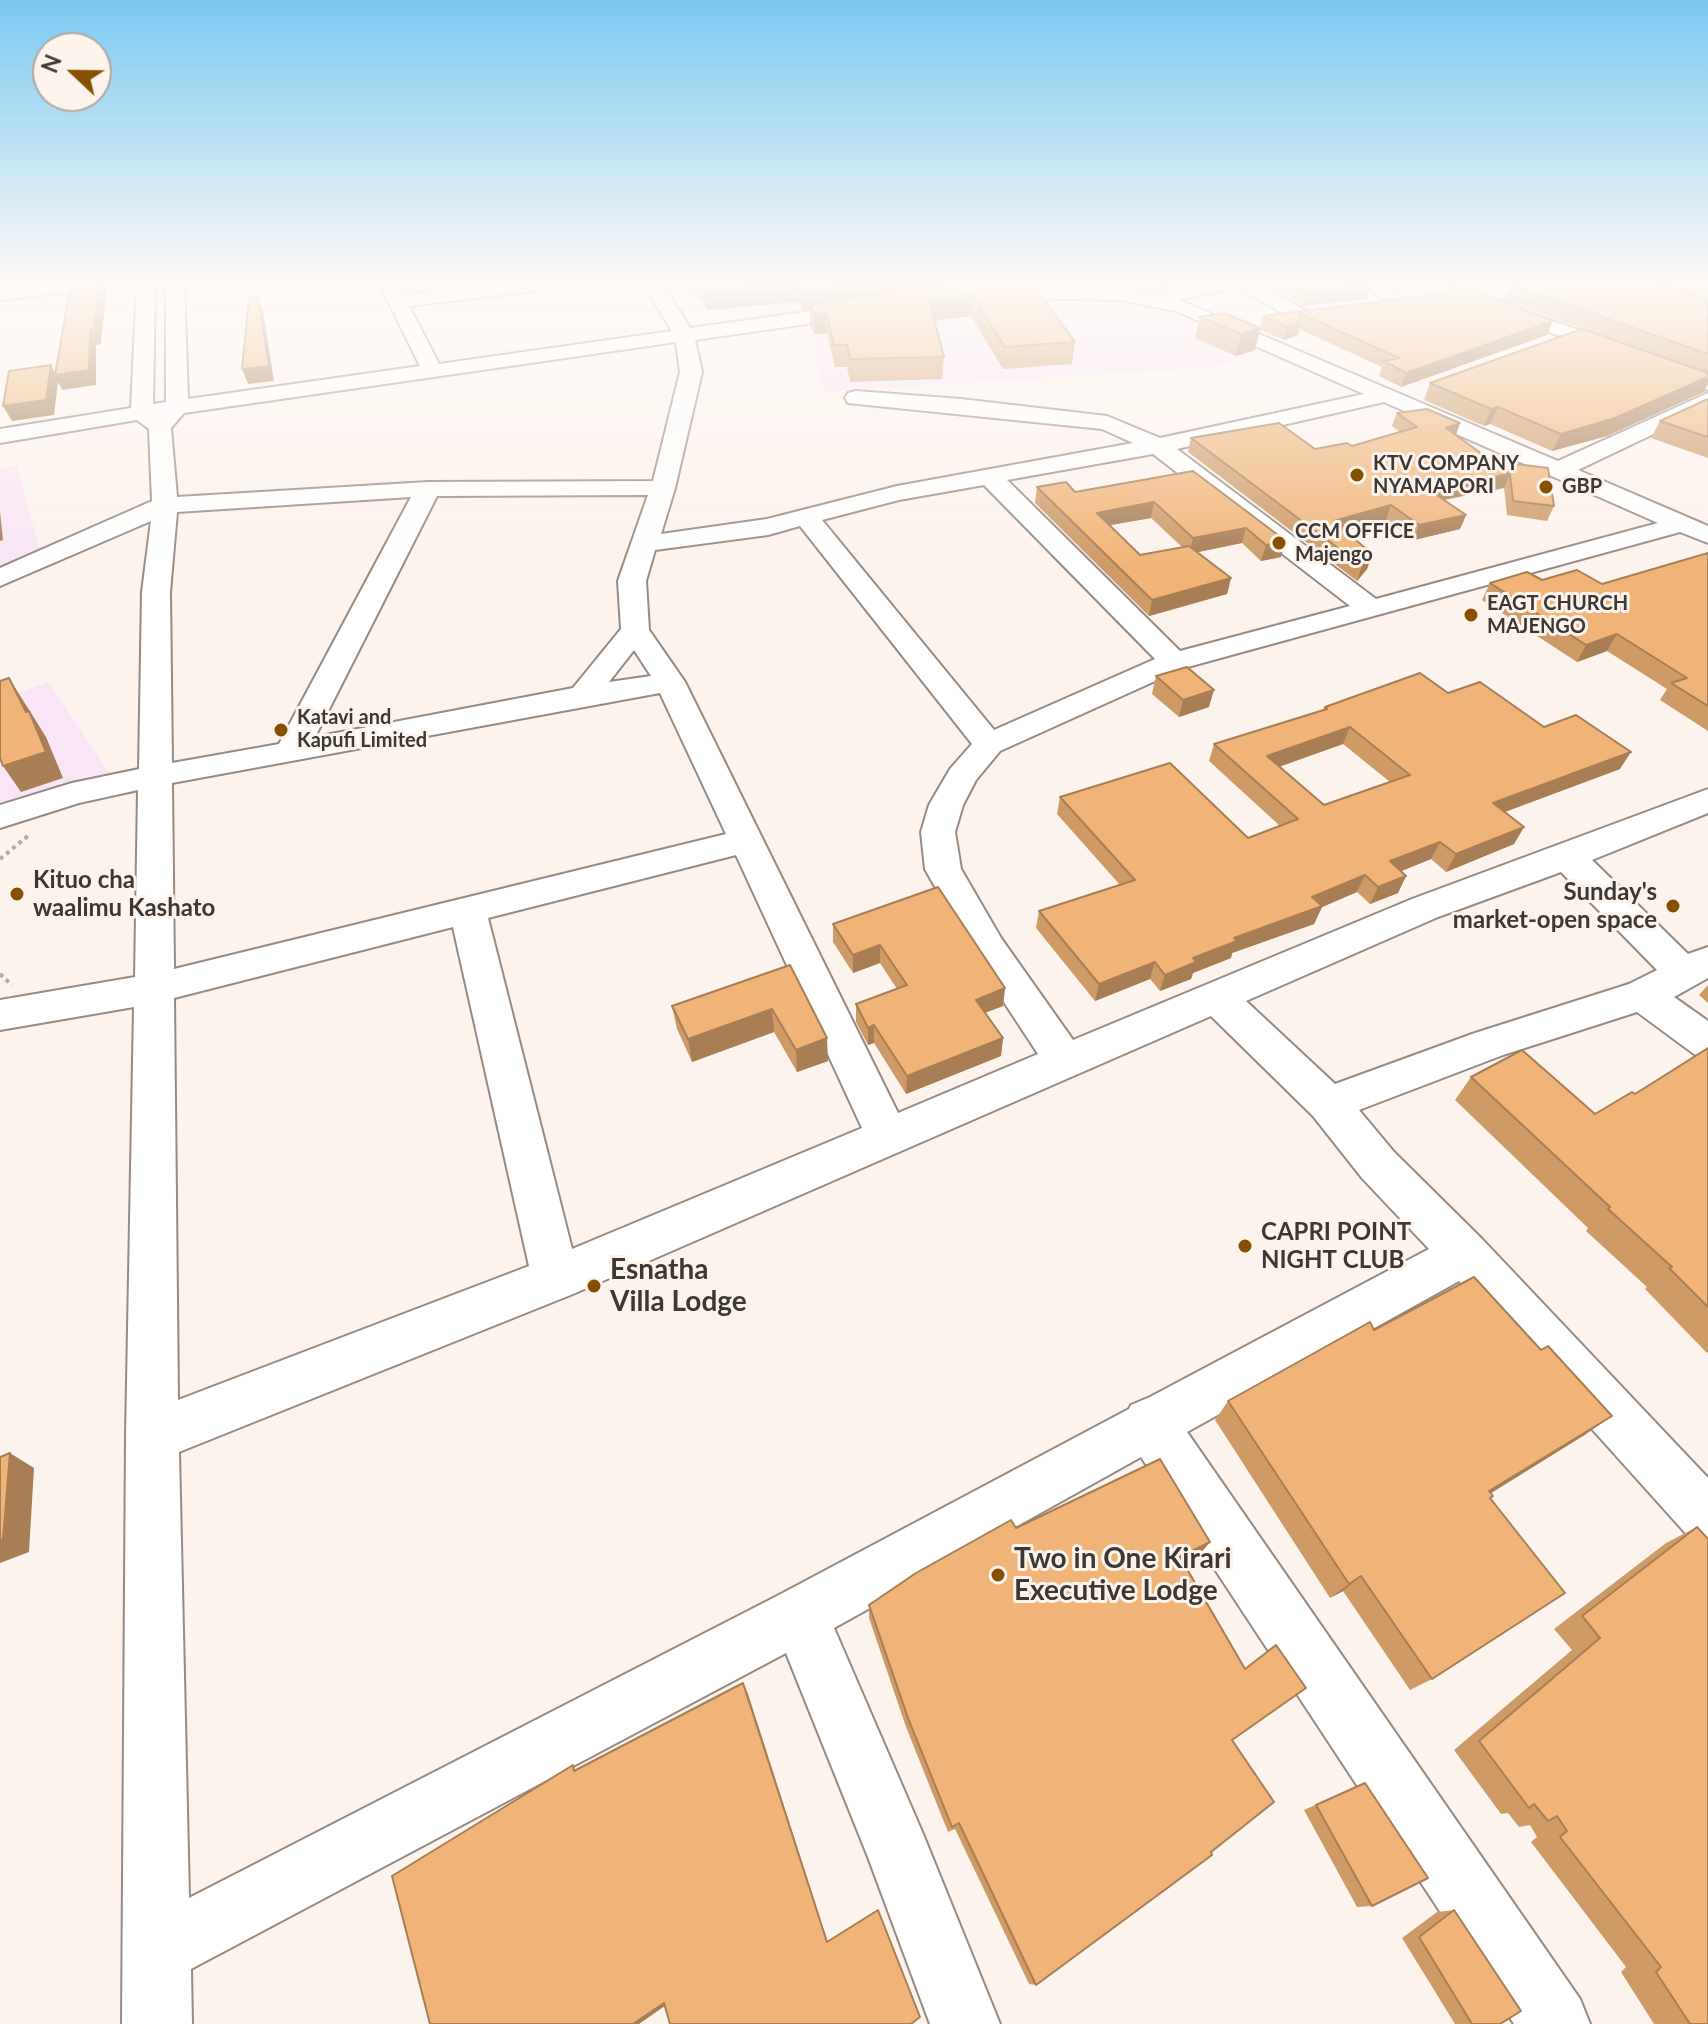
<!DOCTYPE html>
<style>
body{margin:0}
#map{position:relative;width:1708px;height:2024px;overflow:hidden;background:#fdf3ed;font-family:Lato,sans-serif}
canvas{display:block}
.north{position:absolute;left:32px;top:32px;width:80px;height:80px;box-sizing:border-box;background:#fdf3ed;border:2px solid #b0a8a3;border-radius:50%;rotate:292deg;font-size:22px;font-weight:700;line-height:32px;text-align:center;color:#3c3834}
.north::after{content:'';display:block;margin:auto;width:28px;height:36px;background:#875000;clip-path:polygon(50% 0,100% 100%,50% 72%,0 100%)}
</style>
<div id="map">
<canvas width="1708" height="2024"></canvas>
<div class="north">N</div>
</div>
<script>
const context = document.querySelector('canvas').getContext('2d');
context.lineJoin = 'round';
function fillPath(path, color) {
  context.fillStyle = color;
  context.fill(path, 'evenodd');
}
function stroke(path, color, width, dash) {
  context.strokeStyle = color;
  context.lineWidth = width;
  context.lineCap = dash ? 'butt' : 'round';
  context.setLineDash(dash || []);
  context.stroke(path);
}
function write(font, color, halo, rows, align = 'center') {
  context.font = font + ' Lato,sans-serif';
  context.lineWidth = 6;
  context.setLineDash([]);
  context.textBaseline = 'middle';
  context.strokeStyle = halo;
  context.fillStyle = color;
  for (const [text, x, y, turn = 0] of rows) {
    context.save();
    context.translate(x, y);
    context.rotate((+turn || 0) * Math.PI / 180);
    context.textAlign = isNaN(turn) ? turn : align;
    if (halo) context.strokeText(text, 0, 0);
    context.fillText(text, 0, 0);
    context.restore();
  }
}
fillPath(new Path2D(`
 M1000 299 1165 310 1261 353 1215 367 826 392 804 327Z
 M17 466 41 555 0 565V469Z
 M49 682 109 772 0 809V699Z`), '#f9e5f5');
const minor = new Path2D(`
 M43 283H103L94 289 0 300V288Z
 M137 283H155L153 404 166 402V283H184L188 399 420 366 379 283H397L404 295 501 283H558L549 289 409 306 439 364 672 331 643 283H662L690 328 862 304 869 306 872 310 862 316 695 340 702 372 675 488 661 534 767 519 897 486 1133 443 1102 429 848 403 845 398 848 393 856 391 961 399 1107 416 1160 438 1364 394 1176 311 1119 300 978 297 976 293 978 289 985 287 1119 288 1151 295 1205 283H1259L1309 313 1312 317 1309 321H1295L1239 287 1179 300 1558 461 1708 393V408L1578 470 1708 526V543L1680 532 1184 668 1000 751 976 780 963 805 955 832 961 869 1001 938 1073 1040 1412 899 1708 789V813L1592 860 1688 954 1708 947V978L1674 997 1708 1021V1059L1694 1054 1637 1012 1503 1055 1359 1110 1394 1152 1482 1239 1708 1478V1545L1689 1537 1459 1281 1187 1432 1580 1999 1590 2024H1514L1141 1457 834 1628 923 1834 1000 2024H930L868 1857 786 1653 191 1969 192 2024H122L126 1436 134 1007 0 1030V1000L135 977 138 790 79 803 0 828V805L72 783 139 769 142 592 151 521 0 586V568L152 501 149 429 137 420 0 443V429L131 408ZM676 342 680 372 653 481 428 482 177 497 171 428 184 413ZM1384 402 1658 523 1376 599 1177 449ZM1153 454 1350 606 1180 651 1007 480ZM984 485 1155 659 994 730 822 520 899 500ZM648 495 618 581 621 629 573 688 315 737 437 496ZM411 497 279 744 172 763 170 592 177 512ZM800 526 972 744 950 769 929 805 921 832 925 869 975 958 1038 1054 898 1113 685 682 649 630 646 581 655 550 768 535ZM634 650 651 676 609 682ZM660 693 726 834 174 969 172 783ZM736 855 862 1128 572 1249 488 918ZM1561 872 1657 970 1629 984 1475 1033 1335 1084 1246 1001 1438 917ZM453 927 529 1266 178 1400 174 998ZM1211 1016 1313 1116 1362 1178 1429 1249 1150 1397 1131 1405 1129 1409 779 1595 189 1898 179 1452 573 1294Z
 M1359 283H1382L1412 304 1402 310 1395 308Z
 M1520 283H1575L1566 289 1427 307 1417 301 1427 295Z
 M1501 302 1708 377V390L1494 312 1491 308Z`);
stroke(minor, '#968b83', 4);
stroke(new Path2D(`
 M0 859 29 835
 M0 974 12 985`), '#b4ada7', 4, [4, 4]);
fillPath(minor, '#fff');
fillPath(new Path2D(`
 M686 283H958L978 287 1075 342 1072 364 1003 369 971 316 934 321 944 357 942 379 850 382 847 367H835L827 333 815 334 810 326V309L802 310 797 302 708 310Z
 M1150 283H1188L1160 289Z
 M1269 283H1369L1367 299 1303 306Z
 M1438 283H1490L1448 288Z
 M1708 283V384L1704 392 1607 436 1552 451 1490 424 1484 426 1424 400 1430 383 1649 352 1503 300 1509 284Z
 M1472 290 1547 335 1401 387 1379 376 1382 367 1299 329 1298 335 1284 340 1260 330 1255 350 1236 356 1195 338 1200 317 1260 328 1263 316Z
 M1708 399V458L1651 438 1660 421Z
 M1397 413 1460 423 1456 435 1506 471 1509 463 1554 506 1547 521 1507 515 1504 488 1443 500 1466 515 1460 529 1414 540 1386 520 1345 531 1372 554 1367 569 1357 581 1188 452 1191 438 1315 449 1352 446 1400 432 1392 426Z
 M1193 471 1281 557 1261 561 1242 543 1197 552 1231 578 1227 594 1149 616 1035 503 1037 487 1075 492ZM1151 518 1182 547 1140 555 1110 525Z
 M1708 553V731L1660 700 1667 689 1607 651 1577 662 1482 600 1490 583 1542 580 1602 584Z
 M1156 676 1209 707 1179 717 1152 694Z
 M1448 693 1544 727 1620 769 1505 812 1524 827 1514 844 1446 872 1431 859 1401 871 1406 876 1398 893 1370 904 1357 892 1322 907 1314 924 1232 953 1231 958 1193 973 1191 979 1160 991 1150 979 1095 1001 1036 928 1039 911 1120 885 1057 814 1060 797 1248 838 1280 826 1209 761 1214 744 1323 710 1325 707ZM1343 744 1390 782 1324 805 1279 767Z
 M833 924 1005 988 1003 1006 985 1013 1003 1038 1001 1056 906 1094 874 1043 868 1045 856 1022V1004L897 989 880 963 853 973 833 942Z
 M790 965 828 1061 797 1072 774 1032 692 1062 677 1029 672 1006Z
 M1708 985V1003L1699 995Z
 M1708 1048V1352L1707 1353 1645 1289 1647 1287 1586 1231 1588 1228 1455 1100 1471 1077 1595 1114 1635 1094Z
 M1374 1330 1586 1434 1491 1493 1432 1679 1410 1690 1343 1591 1330 1598 1215 1420 1228 1401Z
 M1697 1527 1708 2024H1654L1621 1972 1626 1967 1531 1842 1537 1837 1530 1825 1519 1827 1508 1813 1501 1814 1454 1750 1572 1650 1554 1629 1666 1543Z
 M1016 1528 1210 1542 1198 1556 1183 1564 1232 1740 1036 1985 1029 1984 955 1829 948 1832 906 1727 869 1618V1605Z
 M1365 1783 1372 1906 1357 1907 1304 1810Z
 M1454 1910 1500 2024H1455L1402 1938 1437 1912Z`), '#ce9b67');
fillPath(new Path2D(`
 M100 283H106L107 286 101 344 96 345V385L62 390 58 382 54 415 12 421 3 406 51 365 56 375 90 330Z
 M861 283H958L957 289 810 305V309L802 310 801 292Z
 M1161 283H1188L1160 289Z
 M1450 283H1490L1448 288Z
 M796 284 797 302 708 310 706 291Z
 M1371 285 1367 299 1303 306 1307 292Z
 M972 295 971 316 928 321 929 300Z
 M258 297 263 311 274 381 248 384 242 369Z
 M826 312 827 333 815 334 814 313Z
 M1301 321 1298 335 1284 340 1287 326Z
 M1553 321 1547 335 1401 387 1406 373Z
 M1260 328 1255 350 1236 356 1241 334Z
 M1708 377V384L1704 392 1607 436 1552 451 1561 434Z
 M1498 407 1490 424 1484 426 1491 409Z
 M1460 423 1455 437 1446 428Z
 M1510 474 1504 488 1423 504 1428 489Z
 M1154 502 1151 518 1094 528 1097 513Z
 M1391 505 1386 520 1329 535 1334 521Z
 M0 511 3 540 0 541Z
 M1466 515 1460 529 1414 540 1419 525Z
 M1246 528 1242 543 1189 554 1193 538Z
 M1286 541 1281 557 1261 561 1266 545Z
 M1372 554 1367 569 1357 581 1362 566Z
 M1231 578 1227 594 1149 616 1152 600Z
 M1617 634 1607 651 1577 662 1586 645Z
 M9 678 46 737 63 778 21 792 3 766 26 712Z
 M1214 690 1209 707 1179 717 1183 700Z
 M1350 727 1343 744 1261 773 1267 756Z
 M1631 752 1620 769 1483 820 1493 803Z
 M1524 827 1514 844 1446 872 1456 854Z
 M1440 842 1431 859 1382 879 1390 861Z
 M1365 875 1357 892 1322 907 1314 924 1232 953 1231 958 1193 973 1191 979 1160 991 1165 975 1193 958 1312 897Z
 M1406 876 1398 893 1370 904 1378 887Z
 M880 945V963L853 973V955Z
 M1155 962 1150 979 1095 1001 1099 984Z
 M1005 988 1003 1006 973 1017 976 1000Z
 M772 1009 774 1032 692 1062 688 1039Z
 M874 1025V1043L868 1045V1028Z
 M827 1038 828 1061 797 1072 796 1050Z
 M1003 1038 1001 1056 906 1094 907 1076Z
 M1612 1416 1586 1434 1467 1508 1489 1491Z
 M10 1453 34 1468 29 1552 0 1563V1540Z
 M1210 1542 1198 1556 1168 1571 1180 1557Z
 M1361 1576 1343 1591 1330 1598 1349 1584Z
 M743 1683 748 1694 828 1943 827 1942Z
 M672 2001 639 2024H633L664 2003Z`), '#a87e54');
const building = new Path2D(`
 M71 283H100L94 330H90L89 370 55 375Z
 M700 283H861L801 292 796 284 706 291Z
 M972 283H974L978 287 1033 285 1075 342 1005 347 972 295 929 300 944 357 850 359 847 345H834L826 312 814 313 810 305 954 284Z
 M1293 283H1369L1371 285 1307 292Z
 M1513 283H1649L1708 301V354L1509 284Z
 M1472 290 1553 321 1406 373 1384 361 1399 358 1299 313 1301 321 1287 326 1263 316Z
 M249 297H258L269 366 242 369Z
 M1224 313 1260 328 1241 334 1200 317Z
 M1582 329 1708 373V377L1615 418 1561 434 1498 407 1491 409 1430 383Z
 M51 365 46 400 3 406 9 371Z
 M1708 399V437L1660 421Z
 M1427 409 1460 423 1446 428 1510 474 1509 463 1548 468 1554 506 1513 501 1510 474 1428 489 1466 515 1419 525 1391 505 1334 521 1372 554 1362 566 1191 438 1279 423 1315 449 1347 443 1352 446 1417 427 1397 413Z
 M1193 471 1286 541 1266 545 1246 528 1193 538 1154 502 1097 513 1140 555 1189 546 1231 578 1152 600 1037 487 1066 482 1075 492Z
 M1708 553V706L1671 683 1687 678 1617 634 1586 645 1490 583 1527 572 1542 580 1577 570 1602 584Z
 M1187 667 1214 690 1183 700 1156 676Z
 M1420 673 1448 693 1480 682 1544 727 1576 715 1631 752 1493 803 1524 827 1456 854 1440 842 1390 861 1406 876 1378 887 1365 875 1312 897 1322 906 1234 938 1237 941 1193 958 1196 962 1165 975 1155 962 1099 984 1039 911 1135 880 1060 797 1170 763 1248 838 1298 819 1214 744 1327 709 1325 707ZM1350 727 1410 775 1324 805 1267 756Z
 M9 678 26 712 29 711 46 752 3 766 0 758V681Z
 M938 887 1005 988 976 1000 1003 1038 907 1076 874 1025 868 1028 856 1004 907 985 880 945 853 955 833 924Z
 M790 965 827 1038 796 1050 772 1009 688 1039 672 1006Z
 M1708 1048V1307L1669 1268 1672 1267 1608 1209 1610 1207 1471 1077 1522 1050 1595 1114 1632 1092 1635 1094Z
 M1474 1277 1541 1350 1548 1346 1612 1416 1489 1491 1493 1496 1490 1498 1565 1593 1432 1679 1361 1576 1349 1584 1228 1401 1370 1322 1374 1330Z
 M10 1453 3 1539 0 1540V1457Z
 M1160 1459 1210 1542 1180 1557 1245 1669 1276 1645 1306 1688 1232 1740 1274 1802 1211 1852 1212 1855 1036 1985 959 1823 952 1827 908 1718 869 1605 916 1573 1011 1520 1016 1528Z
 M1697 1527 1708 1539V2024H1690L1656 1972 1661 1967 1560 1837 1567 1831 1557 1816 1548 1821 1534 1804 1529 1808 1479 1741 1600 1638 1582 1616Z
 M743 1683 827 1942 878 1910 920 2017 911 2024H670L664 2003 633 2024H430L392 1876 573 1765 574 1771Z
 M1365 1783 1428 1878 1372 1906 1316 1805Z
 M1454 1910 1521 2011 1500 2024H1472L1419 1937Z`);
fillPath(building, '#f0b478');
stroke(building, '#a87e54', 2);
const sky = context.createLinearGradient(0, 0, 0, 567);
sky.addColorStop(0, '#7cc8f0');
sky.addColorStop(0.5, '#fefaf7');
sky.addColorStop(1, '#fefaf700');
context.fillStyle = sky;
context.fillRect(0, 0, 1708, 567);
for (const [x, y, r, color] of [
 [1357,475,8,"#875000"],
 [1546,487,8,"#875000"],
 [1279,543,8,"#875000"],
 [1471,615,8,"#875000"],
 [281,730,8,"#875000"],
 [17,894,8,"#875000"],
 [1673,906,8,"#875000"],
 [1245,1246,8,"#875000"],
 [594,1286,8,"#875000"],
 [998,1575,8,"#875000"]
]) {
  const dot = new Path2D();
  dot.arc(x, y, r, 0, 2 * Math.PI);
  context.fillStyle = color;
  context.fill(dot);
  stroke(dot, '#fdf3ed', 3);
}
write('bold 20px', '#3c3834', '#fdf3ed', [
 ["KTV COMPANY",1373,464],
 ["NYAMAPORI",1373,487],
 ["GBP",1562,487],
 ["CCM OFFICE",1295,532],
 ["Majengo",1295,555],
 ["EAGT CHURCH",1487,604],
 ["MAJENGO",1487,627],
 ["Katavi and",297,718],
 ["Kapufi Limited",297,741]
], 'left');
write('bold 24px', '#3c3834', '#fdf3ed', [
 ["Kituo cha",33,880],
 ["waalimu Kashato",33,908],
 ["Sunday's",1657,892,"right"],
 ["market-open space",1657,920,"right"],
 ["CAPRI POINT",1261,1232],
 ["NIGHT CLUB",1261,1260]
], 'left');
write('bold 28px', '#3c3834', '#fdf3ed', [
 ["Esnatha",610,1270],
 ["Villa Lodge",610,1302],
 ["Two in One Kirari",1014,1559],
 ["Executive Lodge",1014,1591]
], 'left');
</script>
